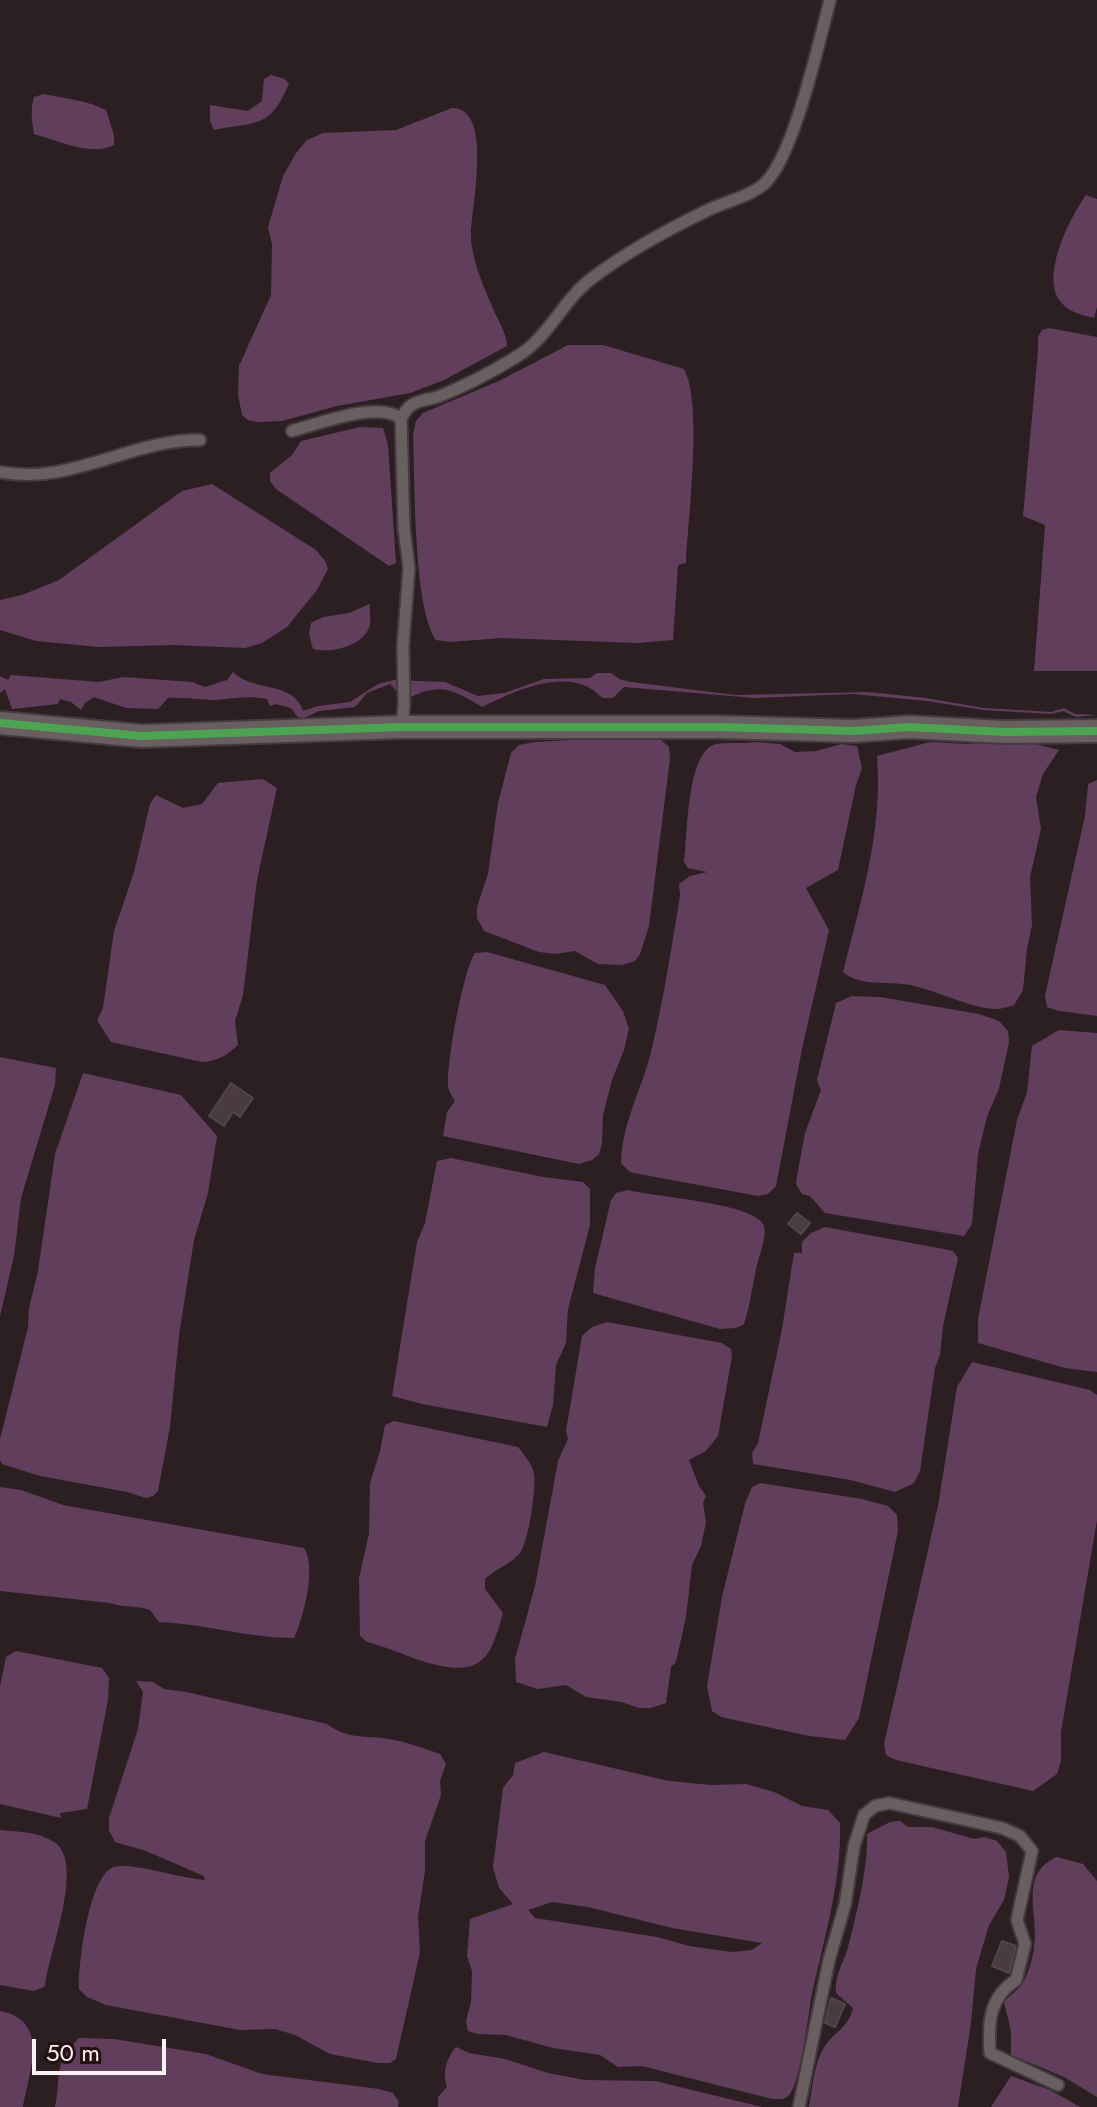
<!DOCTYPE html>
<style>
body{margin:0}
#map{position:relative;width:1097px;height:2107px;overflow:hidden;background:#2b1f22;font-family:Jost,sans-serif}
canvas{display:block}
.scale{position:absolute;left:32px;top:2039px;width:134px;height:36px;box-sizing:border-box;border:4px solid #fdf2f3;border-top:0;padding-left:10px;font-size:24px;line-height:28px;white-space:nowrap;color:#fdf2f3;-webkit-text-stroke:6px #271014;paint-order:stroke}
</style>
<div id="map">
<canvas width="1097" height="2107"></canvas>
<div class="scale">50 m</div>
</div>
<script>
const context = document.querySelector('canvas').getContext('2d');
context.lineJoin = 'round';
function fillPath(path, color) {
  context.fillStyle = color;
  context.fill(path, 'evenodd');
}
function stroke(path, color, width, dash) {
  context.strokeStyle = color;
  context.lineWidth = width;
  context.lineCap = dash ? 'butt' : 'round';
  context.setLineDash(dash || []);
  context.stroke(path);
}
fillPath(new Path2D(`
 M271 75 285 79 289 84C269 129 259 121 214 130L210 121V105L248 111 262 101 264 79Z
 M44 94C64 98 89 101 106 110L114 135V145C92 157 56 140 34 134 32 120 30 111 34 97Z
 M452 108C494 107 471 209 471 235 471 257 483 286 492 306 497 320 507 332 507 346L444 380 410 393 337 406 282 421 258 422 248 420 242 415 238 395 239 366 271 295 272 244 268 227 283 176 296 153 307 140 323 133 396 130Z
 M1086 195 1097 199V307L1094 318C1082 315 1068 312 1060 301 1041 275 1069 219 1086 195Z
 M1049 328 1097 337V671H1034L1045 525 1023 516 1038 351V337L1042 330Z
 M568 345H603L684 369C703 404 688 519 686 563L678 565 673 640 637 643 502 638 450 642 436 640C413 607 415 479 413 434L416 421 423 413 501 380Z
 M360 427 383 428 388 445 396 563 389 566 276 489 270 481V473L292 455 301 441Z
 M212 484 316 550 326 562 328 569 317 590 287 627 262 643 245 648 175 645 99 647 36 641 0 630V600L22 595 59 580 182 491Z
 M370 604C369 610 371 618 370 624 367 645 331 654 313 649L309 634 311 623 323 617 349 613Z
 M233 672C254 693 293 680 303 711L318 706 350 702 378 684 394 680 445 682 478 696 504 693 544 679 590 678 597 673H611L619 679 631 682 735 695 868 692 926 698 984 708 1051 712 1064 708 1075 714 1097 715 1076 717 1063 711 1051 714 984 710 927 701 853 694 754 698 624 687 613 698H603C598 695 593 689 588 687 555 671 511 693 482 707 451 688 439 682 405 700L390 684 367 693 355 707 319 711 300 720 291 708 275 704 270 706 267 699C248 695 233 699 215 700 199 700 184 697 168 698L158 709 126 708 94 697 85 703 81 710 71 702 60 699 58 704 12 709 5 689 0 693V676L8 680 11 675 99 682 123 677 192 682 205 687 227 680Z
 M640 736 660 739 669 747 670 759 649 926 640 954 635 961 622 965 598 964 575 951 555 954 539 952 484 931 477 918V907L488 874 498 803 511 753 519 745 535 742Z
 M1019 740 1059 750 1043 774 1036 797 1041 829 1030 877 1032 925 1027 949 1023 990 1014 1005C1007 1007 1002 1009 995 1009 966 1007 939 991 910 985 889 981 860 987 843 972 861 901 883 830 877 756L930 742 968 744Z
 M754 742 780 744 795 752 816 751 842 744 857 746 862 768 856 785 838 870 806 888 829 930 802 1049 776 1186 768 1194 758 1196 639 1174 630 1172 621 1163C622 1124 640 1093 650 1056 663 1003 671 950 680 896L679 884 690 876 707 872 688 868 684 862C688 834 686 752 716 744 725 742 743 744 754 742Z
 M263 779 277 788 257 880 243 995 235 1021 238 1045C226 1056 218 1061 202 1062L111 1042 97 1020 103 1008 114 931 134 872 150 804 156 795 183 808 202 804 218 783Z
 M1097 780V1016L1059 1011 1047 1007 1045 996 1085 816 1088 784Z
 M487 952 605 985 623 1011 629 1029 624 1050 612 1080 603 1115 602 1144 599 1154 592 1160 579 1164 443 1136 447 1112 455 1101C453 1097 450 1094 449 1090 444 1072 464 967 475 953Z
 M852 996 880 997 979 1014 999 1021 1008 1031 1009 1043 999 1088 987 1117 978 1154 972 1224 964 1236 825 1213 810 1196 802 1194 796 1184 797 1176 805 1133 821 1090 817 1080 836 1003Z
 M1059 1030 1097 1033V1372L1065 1368 978 1343V1319L1017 1120 1027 1092 1032 1046Z
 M0 1057 56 1068 55 1085 21 1198 14 1256 0 1316Z
 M83 1073 181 1095 217 1136 208 1193 194 1240 179 1335 170 1427 158 1491 153 1496 146 1498 127 1492 40 1476 2 1464 0 1460V1439L28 1327 29 1308 38 1271 55 1154Z
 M451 1158 543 1177 583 1182 590 1189V1225L568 1309 566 1343 556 1365 553 1405 547 1427 422 1404 392 1396 417 1242 425 1223 437 1161Z
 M628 1190C653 1197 757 1203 764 1226 766 1235 763 1243 761 1251 753 1275 752 1301 744 1324L736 1328 720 1329 593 1293 595 1268 611 1200 616 1193Z
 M825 1227 944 1249 953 1251 958 1258 943 1326 940 1355 935 1368 920 1471 914 1483 895 1492 851 1480 753 1464 752 1453 758 1443 782 1329 794 1253H802V1242L811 1233Z
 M607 1322 722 1343 731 1349 732 1356 718 1436 706 1451 689 1460 699 1486 706 1496 703 1503 706 1522 701 1546 692 1565 686 1617 676 1662 671 1667 666 1703 651 1708H639L622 1702 586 1697 566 1685 538 1689 516 1682 515 1659 535 1586 558 1461 568 1439 566 1431 582 1336 592 1327Z
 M972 1362 1090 1390 1097 1395V1520L1061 1732V1761L1057 1774 1033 1791 896 1760 886 1755 884 1744 938 1506 957 1387Z
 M394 1421 518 1447C524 1455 533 1465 534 1474 536 1489 529 1541 520 1553 511 1564 495 1569 485 1579V1589L503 1613C493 1647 488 1673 447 1667 416 1662 396 1649 367 1642L360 1636 359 1578 369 1534 370 1483 380 1451 385 1425Z
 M760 1483 862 1499 888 1506 897 1515 898 1531 859 1718 845 1740 809 1736 721 1717 712 1711 707 1686 722 1597 745 1504 752 1487Z
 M0 1487 21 1490 63 1505 304 1548C317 1568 303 1618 294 1638 249 1638 205 1624 159 1622L150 1610C136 1605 124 1608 110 1603L0 1591Z
 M16 1651 102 1668 109 1678 108 1700 87 1809 60 1813 61 1818 0 1804V1686L6 1657Z
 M136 1681 153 1682 164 1689 186 1692 327 1724C348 1740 365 1735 389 1739 407 1742 423 1748 440 1754L446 1764 440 1781 441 1795 425 1841V1871L418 1917 420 1952 396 2059 390 2063H378L330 2054 295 2035 275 2029 240 2030 106 2005 87 1997 79 1989C78 1966 89 1874 114 1867 133 1862 182 1879 205 1880L204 1876 146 1851 115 1842 109 1830V1818L138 1729 143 1692Z
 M544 1752 669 1781 711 1785 746 1784 774 1792 802 1806 828 1810 840 1823C842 1883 823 1941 811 1999 808 2018 800 2085 789 2095 785 2100 778 2099 772 2099L642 2066 618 2067 600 2055 553 2048 506 2035 477 2034 468 2031 466 2021 471 2002 472 1971 467 1956 470 1919 513 1904 499 1888 493 1867 503 1788 513 1775 515 1763ZM552 1902 588 1907 672 1928 762 1943 752 1950 731 1952 689 1946 657 1937 535 1918 528 1910Z
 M900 1821 908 1827H932L974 1839 985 1837 997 1841 1006 1852 1009 1877 1004 1900 989 1925 976 1969 971 2023 958 2107H809C812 2089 814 2065 823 2049 834 2031 848 2029 853 2008L836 1993C834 1978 842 1965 847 1951 856 1916 868 1870 867 1834L890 1822Z
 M0 1830C19 1832 37 1831 54 1842 86 1862 48 1955 45 1986L34 1991 0 1985Z
 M1057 1857 1083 1864 1097 1881V2097L1064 2077 1011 2055V2031L1004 2002C1009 1996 1018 1990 1022 1984 1028 1976 1033 1957 1034 1948 1040 1916 1017 1874 1057 1857Z
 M0 2011C51 2021 29 2071 23 2107H0Z
 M79 2038 114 2039 206 2054 262 2074 379 2089 393 2093 399 2102 398 2107H55C62 2073 52 2066 79 2038Z
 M456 2047 469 2053 505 2059 548 2073 585 2080 655 2081 762 2107H438V2097L447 2087C442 2073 446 2059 456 2047Z
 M1011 2076 1050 2090 1080 2107H991Z`), '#623e5d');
const building = new Path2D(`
 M231 1083 253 1098 240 1117 233 1112 224 1126 209 1116Z
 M797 1213 810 1223 801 1234 788 1224Z
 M1002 1941 1016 1946 1009 1973 992 1966Z
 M831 1998 845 2004 835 2027 825 2023Z`);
fillPath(building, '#493b41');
stroke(building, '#50464a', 2);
const lane = new Path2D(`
 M292 431C318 424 379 400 401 419
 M0 472C70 486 132 439 200 440
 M402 727 404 705 403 646 409 568 404 528 401 419C404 414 406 408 412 405 420 399 431 400 440 396 467 385 492 372 516 357 548 339 562 301 591 279 626 252 667 230 706 211 723 202 753 196 766 182 794 154 819 42 830 0
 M799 2107 829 1960 845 1905 854 1846 864 1815 875 1806 889 1803 1002 1828 1020 1836 1032 1851 1017 1920 1025 1944 1016 1980C989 1997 988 2023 990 2053L1058 2085`);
const street = new Path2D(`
 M0 723 142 736 402 727H718L854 731 909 727 1004 732 1097 731`);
stroke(lane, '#453b3e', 15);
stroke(street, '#453b3e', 26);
stroke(lane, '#695f60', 11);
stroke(street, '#695f60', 22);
stroke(new Path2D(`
 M0 723 142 736 402 727H718L854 731 909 727 1004 732 1097 731`), '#4ca352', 8);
</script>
